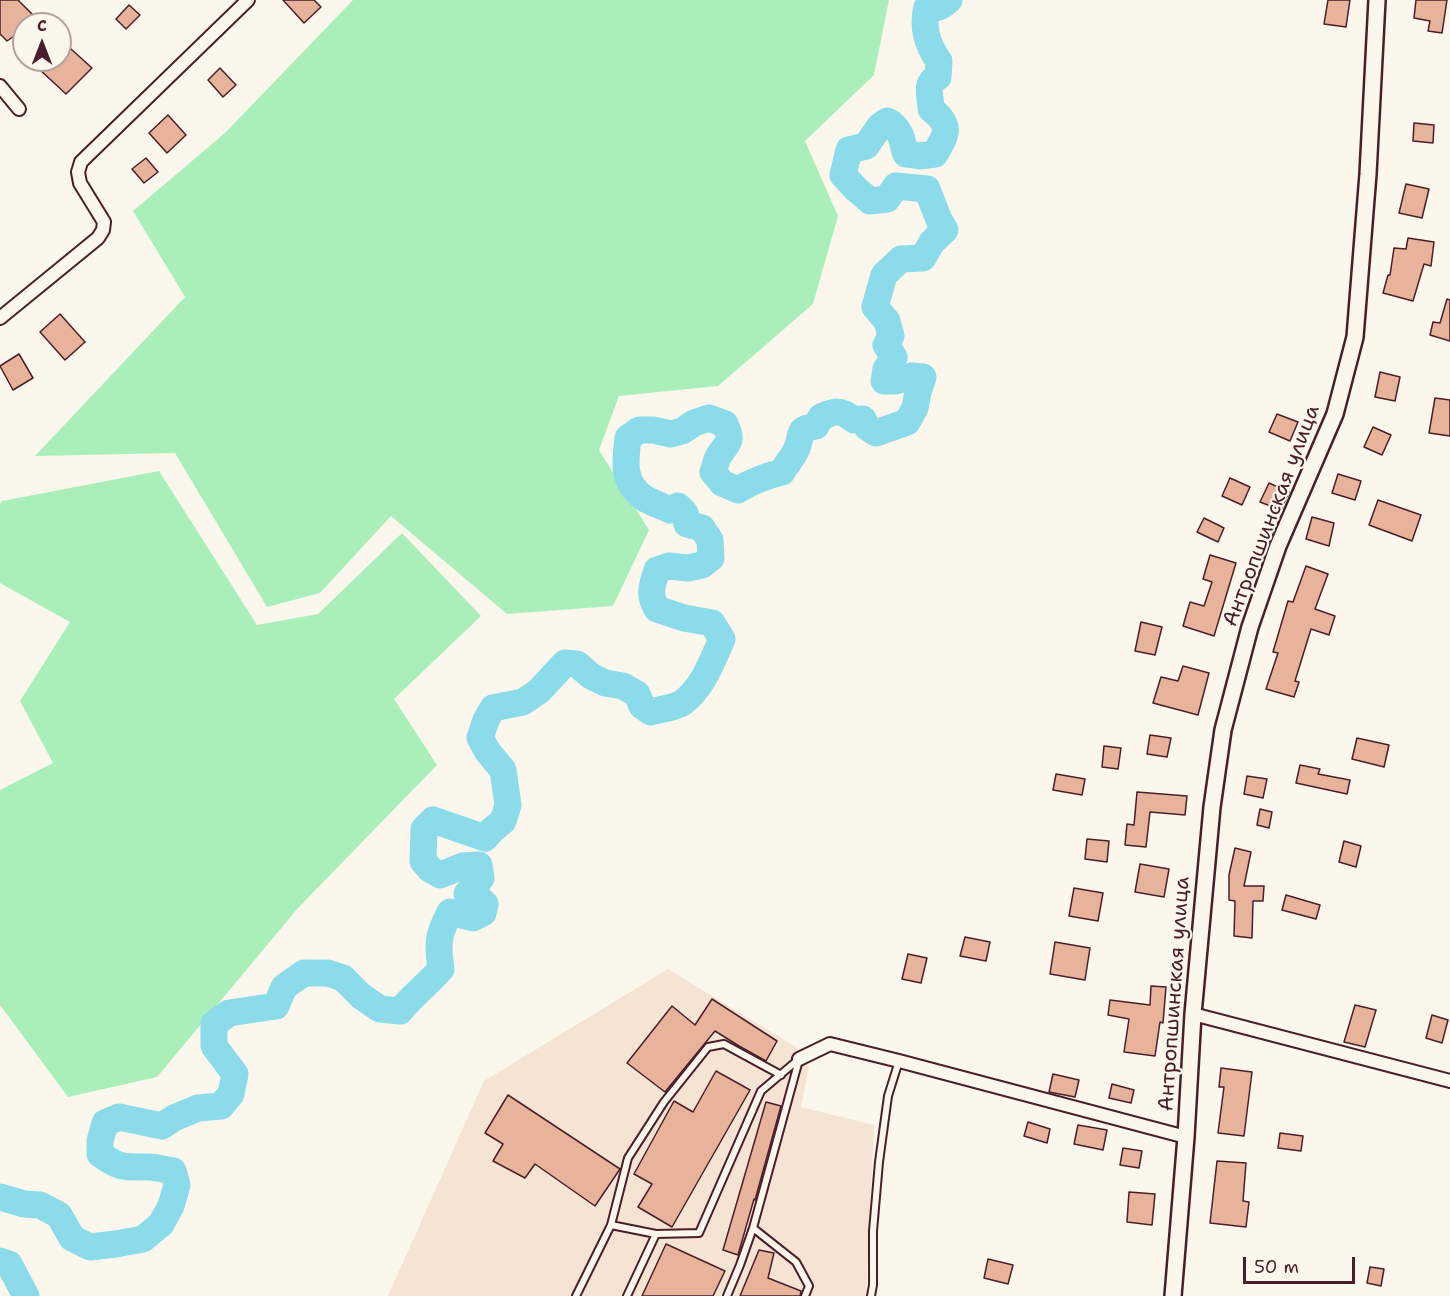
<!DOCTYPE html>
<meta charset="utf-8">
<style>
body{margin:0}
#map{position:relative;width:1450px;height:1296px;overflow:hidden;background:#fbf7ec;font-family:"Shantell Sans",sans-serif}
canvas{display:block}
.north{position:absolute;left:12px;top:12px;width:60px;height:60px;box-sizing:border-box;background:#fbf7ec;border:2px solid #b4a19f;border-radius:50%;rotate:0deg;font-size:16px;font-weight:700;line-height:24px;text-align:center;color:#4a1f2b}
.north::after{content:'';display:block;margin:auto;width:21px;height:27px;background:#4a1f2b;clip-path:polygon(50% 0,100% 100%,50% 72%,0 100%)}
.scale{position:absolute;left:1243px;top:1257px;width:112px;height:27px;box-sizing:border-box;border:3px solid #4a1f2b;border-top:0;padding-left:8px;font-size:18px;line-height:21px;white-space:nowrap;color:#4a1f2b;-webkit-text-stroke:4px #fbf7ec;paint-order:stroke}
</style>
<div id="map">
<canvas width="1450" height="1296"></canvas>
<div class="north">С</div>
<div class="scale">50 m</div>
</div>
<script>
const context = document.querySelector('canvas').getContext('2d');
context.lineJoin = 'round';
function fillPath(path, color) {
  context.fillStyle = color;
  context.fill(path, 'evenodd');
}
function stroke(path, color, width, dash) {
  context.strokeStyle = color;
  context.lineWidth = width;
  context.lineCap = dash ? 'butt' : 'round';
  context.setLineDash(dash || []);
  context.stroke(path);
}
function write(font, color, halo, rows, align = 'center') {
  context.font = font + ' "Shantell Sans",sans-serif';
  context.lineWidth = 4.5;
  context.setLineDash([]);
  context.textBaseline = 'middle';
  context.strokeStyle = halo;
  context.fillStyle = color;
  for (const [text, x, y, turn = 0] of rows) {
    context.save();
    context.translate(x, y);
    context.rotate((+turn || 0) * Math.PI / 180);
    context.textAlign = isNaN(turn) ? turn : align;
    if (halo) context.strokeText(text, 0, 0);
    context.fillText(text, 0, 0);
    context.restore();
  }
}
fillPath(new Path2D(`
 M668 969 796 1047 809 1066 801 1107 874 1125 866 1296H388L484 1081Z`), '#f5e3d4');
fillPath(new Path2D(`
 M353 0H889L874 75 805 141 838 216 813 304 718 386 619 396 599 450 649 530 613 606 507 614 391 516 320 593 267 607 175 453 35 456 185 297 133 211 225 133Z
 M159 471 257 625 318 614 402 533 481 616 394 699 437 765 298 908 157 1077 68 1097 0 1005V790L53 763 20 701 70 622 0 583V504L2 501Z`), '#aaefba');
stroke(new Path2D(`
 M0 1197 24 1204 40 1205 59 1215 72 1238 90 1247 116 1244 143 1239 161 1224 171 1206 177 1185 173 1171C165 1170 157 1167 149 1167 126 1167 120 1169 100 1154V1141L105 1123 119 1117 162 1126 174 1118 198 1108 221 1106 231 1094 235 1074 214 1046V1024L229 1013 276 1006 284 987 304 973H328L343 978 361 996 380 1009 400 1011C412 996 428 984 441 969 437 943 438 935 450 912L473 918 483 913 485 904 478 897 467 894 481 878 479 865 463 866 440 875 430 869 423 861 424 829 433 820 485 838 492 830 503 821 508 805 503 770 488 752 480 738 486 720 493 708 523 702 539 691 565 663 577 664 591 676 605 683 623 686 637 694 642 706 651 712C660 709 674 708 682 703 703 688 712 661 722 639L712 623 684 618 657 609C648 594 652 586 657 570L669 566 688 568 702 565 711 558 710 540 702 528 687 524 685 513 678 506 670 510C662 506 652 503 644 498 622 483 625 462 628 438L639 430H653L671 434 682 431 694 423 709 418 725 424C734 443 727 442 718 457 716 461 715 467 713 472L722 483 738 490C752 481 766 476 782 472 786 465 794 456 797 448 803 433 796 429 816 426L821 417C835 411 841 409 854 420L863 419 867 427 876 433 907 422 915 408 918 392 923 377 911 376 896 381H884L886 369 894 357 886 345 891 336 887 321 875 307 884 275 901 259 923 258 932 242 945 230 939 220 927 189 896 186 887 199 870 201 856 189 843 175 849 150 866 146 880 126 887 121C894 124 900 132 902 140 904 146 903 149 906 154L920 156 935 154C947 133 952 126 931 109 931 96 924 83 938 77L939 61C927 45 922 26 927 7 936 10 943 6 949 0
 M0 1261 9 1264 26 1296`), '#8cdbea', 27);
const building = new Path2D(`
 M0 0H18L37 19 30 24H24V29L7 41 0 34Z
 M283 0H314L321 7 304 23Z
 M1328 0H1350L1346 27 1324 24Z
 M1416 0H1447L1442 33 1428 31 1430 21 1414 18Z
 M129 5 140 15 126 29 116 19Z
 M60 39 92 68 66 94 39 69 48 60H60Z
 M220 68 236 85 223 97 208 80Z
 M168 115 186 135 167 153 149 133Z
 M1414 123 1434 125 1433 143 1413 141Z
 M146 158 158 172 144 183 132 169Z
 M1406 184 1429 189 1422 218 1399 213Z
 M1408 238 1434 242 1431 266 1424 264 1413 301 1383 293 1388 275H1390L1394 248 1406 249Z
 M1447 299 1450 300V341L1430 335 1433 322 1440 323Z
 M60 314 85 342 65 360 40 332Z
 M19 354 33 378 13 390 0 366Z
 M1380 372 1400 377 1395 401 1375 397Z
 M1435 398 1450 400V436L1429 433Z
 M1277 414 1298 422 1290 441 1269 432Z
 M1373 427 1391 435 1382 455 1364 447Z
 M1338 474 1361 481 1355 500 1332 493Z
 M1230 478 1250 487 1242 505 1222 496Z
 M1269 483 1289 492 1281 510 1260 502Z
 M1378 500 1421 515 1412 541 1369 525Z
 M1312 517 1334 523 1329 546 1306 539Z
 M1204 518 1224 528 1218 542 1197 532Z
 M1210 555 1236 563 1214 636 1183 626 1190 602 1204 606 1212 582 1203 579Z
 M1306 566 1328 574 1315 609 1335 616 1329 635 1311 629 1295 681 1299 682 1294 697 1266 689 1278 653 1273 652 1288 601 1293 602Z
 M1141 622 1162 627 1155 655 1135 651Z
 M1183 666 1209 673 1198 715 1153 703 1161 677 1178 681Z
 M1150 735 1171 738 1167 757 1147 754Z
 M1357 738 1389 745 1384 767 1352 759Z
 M1104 746 1121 748 1118 769 1102 767Z
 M1300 765 1320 769 1318 774 1350 780 1347 794 1296 783Z
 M1056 774 1085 779 1082 795 1053 790Z
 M1247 776 1267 779 1263 798 1244 794Z
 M1137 792 1187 796 1185 815 1150 812 1146 847 1125 845 1127 824 1134 825Z
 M1260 809 1272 812 1269 828 1257 825Z
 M1087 839 1109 841 1107 862 1085 859Z
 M1344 841 1361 846 1356 867 1339 862Z
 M1235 848 1251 852 1244 886H1264L1263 901H1253L1252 938 1234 936 1235 901 1229 900V875Z
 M1140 864 1169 869 1164 897 1135 892Z
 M1074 888 1103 893 1098 921 1069 916Z
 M1286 895 1320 905 1316 919 1282 910Z
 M965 937 990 942 986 961 960 956Z
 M1055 942 1090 948 1085 980 1050 974Z
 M908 954 927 958 921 983 902 979Z
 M1151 986 1166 987 1163 1023 1160 1022 1155 1056 1124 1052 1129 1019 1108 1015 1110 1000 1150 1005Z
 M712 999 777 1041 766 1061 739 1046 715 1031 665 1092 627 1063 672 1006 695 1025Z
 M1355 1005 1376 1010 1365 1047 1344 1042Z
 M1432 1015 1448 1020 1442 1043 1426 1038Z
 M1221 1068 1252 1072 1244 1136 1218 1133 1224 1087H1219Z
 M716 1071 750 1090 672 1227 638 1207 652 1184 634 1174 674 1101 693 1112Z
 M1053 1074 1079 1080 1075 1097 1049 1092Z
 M1112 1084 1134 1090 1131 1103 1109 1098Z
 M508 1095 620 1169 595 1206 535 1164 525 1178 493 1161 503 1144 485 1133Z
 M766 1102 781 1106 755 1200 754 1199 738 1255 723 1250Z
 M1028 1122 1050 1129 1047 1143 1024 1136Z
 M1078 1125 1107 1130 1103 1150 1074 1144Z
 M1280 1133 1303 1136 1301 1151 1278 1148Z
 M1123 1148 1142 1151 1139 1168 1120 1165Z
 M1217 1161 1246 1163 1243 1201 1249 1202 1246 1227 1210 1223Z
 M1129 1192 1155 1194 1152 1225 1127 1222Z
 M666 1244 725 1271 713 1296H642Z
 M759 1250 774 1253 768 1278 801 1291 800 1296H740Z
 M988 1259 1013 1265 1008 1284 984 1278Z
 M1370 1267 1384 1269 1381 1286 1367 1283Z`);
fillPath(building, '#e7b39b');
stroke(building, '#4a1f2b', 1.5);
const service = new Path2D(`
 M799 1060 753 1228 796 1262 809 1286 805 1296
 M611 1225 628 1158 664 1102 708 1047 724 1044 781 1075
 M576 1296 611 1225 656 1234
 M627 1296 656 1234 699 1233 761 1091 799 1059
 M727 1296 740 1265 753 1228
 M871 1296 873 1285V1231L879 1162 888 1096 899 1061`);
const minor = new Path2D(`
 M0 86 19 109
 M0 318 98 238 103 230 104 222 80 183 78 172 81 162 248 0
 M1193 1014 1450 1081
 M799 1059 830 1044 899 1061 1186 1137`);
const tertiary = new Path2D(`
 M1173 1296 1186 1137 1193 1014 1212 807 1223 730 1250 627 1278 546 1335 414 1355 337 1368 174 1377 0`);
stroke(service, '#4a1f2b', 10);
stroke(minor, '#4a1f2b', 16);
stroke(tertiary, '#4a1f2b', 20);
stroke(service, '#fbf7ec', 6);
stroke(minor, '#fbf7ec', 12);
stroke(tertiary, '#fbf7ec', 15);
write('21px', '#4a1f2b', '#fbf7ec', [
 ["Антропшинская улица",1272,516,-69],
 ["Антропшинская улица",1175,994,-86]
]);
</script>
